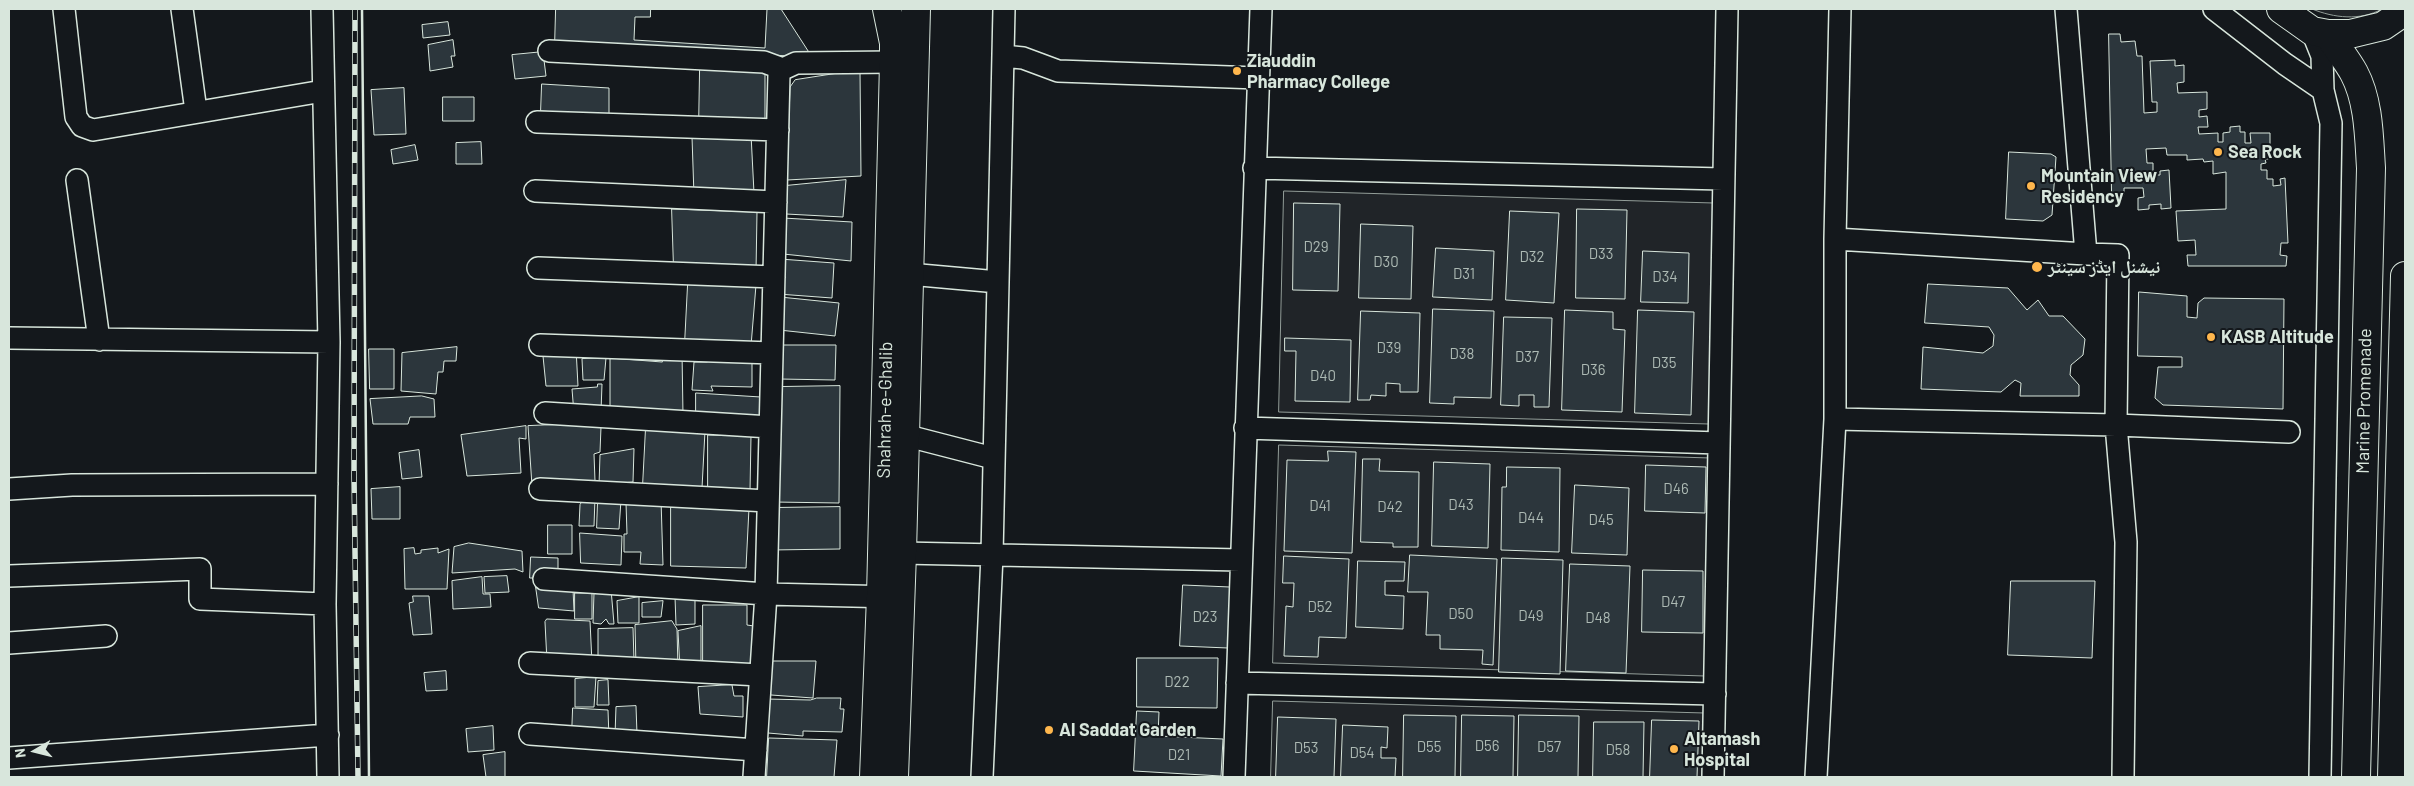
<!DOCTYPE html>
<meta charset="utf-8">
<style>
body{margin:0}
#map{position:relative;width:2414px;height:786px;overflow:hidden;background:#14181c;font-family:Barlow,sans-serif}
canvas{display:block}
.frame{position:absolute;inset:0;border:10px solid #d8e6dc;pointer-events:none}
.north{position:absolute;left:10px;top:726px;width:50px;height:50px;-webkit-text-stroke:4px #14181c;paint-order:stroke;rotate:262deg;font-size:14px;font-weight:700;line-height:20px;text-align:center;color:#d8e6dc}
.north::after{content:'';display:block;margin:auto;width:18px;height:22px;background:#d8e6dc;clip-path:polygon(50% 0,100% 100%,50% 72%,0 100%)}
</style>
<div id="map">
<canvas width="2414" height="786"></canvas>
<div class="frame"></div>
<div class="north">N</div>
</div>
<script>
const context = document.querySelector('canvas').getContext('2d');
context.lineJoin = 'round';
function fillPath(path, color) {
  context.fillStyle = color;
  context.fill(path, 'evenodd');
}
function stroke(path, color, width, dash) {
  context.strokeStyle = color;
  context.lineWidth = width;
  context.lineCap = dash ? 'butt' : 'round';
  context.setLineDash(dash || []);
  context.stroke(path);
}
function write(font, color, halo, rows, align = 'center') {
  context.font = font + ' Barlow,"Noto Naskh Arabic",sans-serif';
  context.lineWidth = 4;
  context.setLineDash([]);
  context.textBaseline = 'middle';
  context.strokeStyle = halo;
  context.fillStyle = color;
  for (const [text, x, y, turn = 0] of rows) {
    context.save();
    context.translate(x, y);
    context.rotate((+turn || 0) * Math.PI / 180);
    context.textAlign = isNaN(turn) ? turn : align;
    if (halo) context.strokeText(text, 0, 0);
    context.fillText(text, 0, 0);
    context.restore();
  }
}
const green = new Path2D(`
 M2312 9H2382C2360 21 2334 18 2312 9Z
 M1284 191 1714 203 1709 424 1279 412Z
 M1279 445 1711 458 1705 676 1273 663Z
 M1273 701 1705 713 1703 777H1271Z`);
fillPath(green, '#202428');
stroke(green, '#939e99', 1);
const building = new Path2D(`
 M556 9H781L812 57 555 45Z
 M651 9H767L765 48 634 40 635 17H650Z
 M448 22 450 35 423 38 422 25Z
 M2109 34H2120L2121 42 2135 41 2137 56H2142L2144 113 2157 112V102H2152L2150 61 2175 60V66L2184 65V82L2177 83 2178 93 2207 92V109L2199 110V117L2207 116 2208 127H2198L2199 134 2218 133V142H2223V133L2230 132V127L2240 126V132H2245V143H2251L2250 133H2270V159H2265L2266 163 2261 164V170H2267V179H2273V186L2281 185 2280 179 2285 178 2288 243H2281L2280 255 2287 256 2286 266H2188L2187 255H2196L2195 240 2178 241 2176 211 2226 209V172L2213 174V161L2204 162 2203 159 2187 160V155H2167L2166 148 2146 149 2147 163H2153V175H2160V171L2169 170 2171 208 2161 209V204L2149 205V209L2138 210V198L2144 197 2143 188H2124V195L2112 196Z
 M453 40 455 56H451L453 67 430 71 428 45Z
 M543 52 546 76 515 79 512 55Z
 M700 68 765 69V127L699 126Z
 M860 70 861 176 787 180 790 87 795 80Z
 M542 84 609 88V116L541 111Z
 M404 88 406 134 374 135 371 90Z
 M443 97H474V121H443Z
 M751 134 754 193 694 196 692 137Z
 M481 142 482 164H456V143Z
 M415 145 418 160 393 164 391 150Z
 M2009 152 2051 154 2056 157 2052 215 2043 221 2006 219Z
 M846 180 843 217 786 214 785 186Z
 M1294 203 1340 204 1338 291 1293 290Z
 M672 209 757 212 756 272 674 270Z
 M1577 209 1627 210 1625 299 1576 298Z
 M1510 211 1559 213 1554 303 1506 300Z
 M783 218 852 222 851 261 783 254Z
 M1361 224 1413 226 1411 299 1359 298Z
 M1436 248 1494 251 1492 300 1433 297Z
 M1643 251 1689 253 1688 303 1641 302Z
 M780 259 834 263 832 298 778 294Z
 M688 284 756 285 751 346 685 343Z
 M1928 284 2008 288 2027 310 2038 300 2049 316H2063L2085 339 2083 355 2071 365 2070 375 2079 385V396H2020L2021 383 2015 380 2001 392 1921 389 1923 347 1983 353 1993 346 1994 335 1989 327 1925 323Z
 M2139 292 2187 296V317L2197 318 2198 303 2204 298 2284 299 2283 409 2163 405 2155 398 2158 367H2182V357L2138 356Z
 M780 297 839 303 835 336 779 330Z
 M1433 309 1494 311 1491 398 1454 397V404L1430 403Z
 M1565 310 1613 312V329L1625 330 1622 412 1562 410Z
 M1638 310 1694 312 1691 415 1635 413Z
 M1361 311 1420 313 1418 392H1400V384L1386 383V396L1371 395 1370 400H1358Z
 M1504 317 1552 318 1549 407H1534V395H1519V406L1501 405Z
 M1285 338 1351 340 1350 402 1295 401 1296 351H1285Z
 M780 345H836L835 380 779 379Z
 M457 347 456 361H444L443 372H438L436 394 401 391 402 353Z
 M576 348 578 386H546L543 356Z
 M369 349H394V389H370Z
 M661 351 682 352 683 415H610V358L662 362Z
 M708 356 752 360V387L711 386 713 391 692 390 694 362H707Z
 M606 358 604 380H583L582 359Z
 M598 384H602L601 412 574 414 572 389 597 387Z
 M840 386 839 503 774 502 777 387Z
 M696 393 761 397 759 422H696Z
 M422 396 434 399 435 417H410L408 424H373L370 399Z
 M569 424 601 427 600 452 594 454 595 481 532 486 528 426Z
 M526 426V439L519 438 521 473 467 476 461 435Z
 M646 427 705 431 702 488 643 485Z
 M708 435 751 436 750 491H708Z
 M634 449 633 482 599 485 600 455Z
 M419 450 422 477 402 479 399 453Z
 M1328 451 1356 452 1352 553 1284 551 1287 460 1328 461Z
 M1363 459H1380L1379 471 1419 472 1418 547H1393V543L1361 542Z
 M1434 462 1490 464 1488 548 1432 546Z
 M1646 465 1706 467 1705 513 1645 511Z
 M1507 467 1560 468 1559 552 1501 550 1502 487H1506Z
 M1575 485 1629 488 1627 555 1572 553Z
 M400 487V519H372L371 489Z
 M585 497 595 498 594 526H579L580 505Z
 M661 499 663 565 640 564 641 552H624V534H627L626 503Z
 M598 500H621L619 529 597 528Z
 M671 505 749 508 746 568 671 566Z
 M840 507V549L770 550 769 508Z
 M548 525H572V554H548Z
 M580 533 622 536 621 565 581 563Z
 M469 543 522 551 523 572 515 569 452 573 454 547Z
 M414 548 415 554 421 553V550L438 548V553L449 549 447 589H405L404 549Z
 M1410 555 1497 559 1493 665 1482 664 1483 650 1440 649V635H1426L1428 592H1408Z
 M1284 556 1349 559 1346 638 1319 637 1318 657 1284 656 1286 606 1293 607 1294 583H1283Z
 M531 557 558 558V578H530Z
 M1502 558 1563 560 1560 674 1499 672Z
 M1358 561 1405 562 1404 581H1385V595L1404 596 1403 629 1356 627Z
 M1570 564 1630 566 1626 673 1566 671Z
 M1643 570 1703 571V633L1642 632Z
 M507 576 509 592 485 593 484 577Z
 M482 577 483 594H490L491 607 453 609 452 581Z
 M2011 581H2095L2092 658 2008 655Z
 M1183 585 1230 587 1228 648 1180 646Z
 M536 587H561L573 589 574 611 539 608Z
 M611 589 614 624H609L606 619 601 624 593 623 594 593Z
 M575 593H592V619H575Z
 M413 596H429L432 634 413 635 409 603 413 602Z
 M695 596V624L676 625 675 597Z
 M639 597V623H618L617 601Z
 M663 601 661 617H642V603Z
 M703 605H747V625L754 626 751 668 703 666Z
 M547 619 590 621 592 663 547 662 545 622Z
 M672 621 677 629 678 669 636 667 635 625Z
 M701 626V669L680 670 678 631Z
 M633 628 634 660 598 657V629Z
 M1137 658H1218L1217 708 1137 707Z
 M771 661H816L813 698 771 695Z
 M446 671 447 690 426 691 424 673Z
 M596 677 594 707H575V679Z
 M608 680 609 705H597L598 681Z
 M732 685 734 696H743V717L700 714 698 687Z
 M817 698H841L840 709H844L842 732 803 731V736L768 733 767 699 810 700Z
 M636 706 637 734 615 735 616 707Z
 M573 708 608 710 609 738 572 735Z
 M1137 711 1159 712 1158 736 1223 739 1221 776 1134 771Z
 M1404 715 1456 716 1455 777H1403Z
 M1462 715 1514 716 1513 777H1461Z
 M1519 715 1579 716 1578 777H1518Z
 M1278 717 1336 719 1334 777H1276Z
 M1652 720 1699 721 1697 777H1650Z
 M1594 722H1644L1643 777H1593Z
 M1343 725 1388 727 1387 748 1381 747V758H1396L1395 777H1341Z
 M493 726 494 750 468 752 466 729Z
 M769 738 837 740 834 777H767Z
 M505 752V777H486L483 755Z`);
fillPath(building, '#2c363c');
stroke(building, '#d8e6dc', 1);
const minor = new Path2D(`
 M64 9 76 117 82 126 93 130 323 91
 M182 9 196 111
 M322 9 329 342 325 604 328 777
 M2066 9 2086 254 2118 255 2116 425 2126 542 2123 777
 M2214 9 2285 64 2323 90 2331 123 2320 777
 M2312 31 2322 56 2323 90
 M549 51 764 62 783 69
 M1003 56 1023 58 1058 71 1258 78
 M537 122 778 130
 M1254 168 1723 179
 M77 180 99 340
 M535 191 776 202
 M1835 239 2086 254
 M538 268 774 277
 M909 274 998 282
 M9 338 329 342
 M540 345 772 353
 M545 413 770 427
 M1835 419 2116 425 2289 432
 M1245 428 1719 443
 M904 435 993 458
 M9 489 72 485 327 484
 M540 489 768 501
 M902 553 1240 560
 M9 576 200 569V599L325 604
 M544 579 766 594 896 597
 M9 643 106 636
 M530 663 760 675
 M1237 683 1715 694
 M530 734 756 750
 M9 758 328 735
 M754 777 766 594 779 74 783 69 796 63 894 62
 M982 777 992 555 1004 9
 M1234 777 1261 9
 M1713 777 1727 9
 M1816 777 1835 419V239L1840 9`);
const major = new Path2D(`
 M2281 9 2312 31 2328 34H2350L2383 26 2405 11
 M2328 34C2336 47 2347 60 2354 73 2369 101 2369 137 2371 168L2356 777
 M874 777 881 596 894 62V43L887 9
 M894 777 902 553 916 9
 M2392 777 2405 276`);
stroke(minor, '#d8e6dc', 24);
stroke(major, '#d8e6dc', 30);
stroke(minor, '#14181c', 21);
stroke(major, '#14181c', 28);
const rail = new Path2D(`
 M355 9 354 476 358 777`);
stroke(rail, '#d8e6dc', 5.5);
stroke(rail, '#14181c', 4, [11]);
stroke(new Path2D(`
 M362 9 369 777`), '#d8e6dc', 2.5);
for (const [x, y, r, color] of [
 [1237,71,5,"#ffb74d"],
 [2218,152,5,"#ffb74d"],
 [2031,186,5,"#ffb74d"],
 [2037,267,6,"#ffb74d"],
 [2211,337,5,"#ffb74d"],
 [1049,730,5,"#ffb74d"],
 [1674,749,5,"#ffb74d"]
]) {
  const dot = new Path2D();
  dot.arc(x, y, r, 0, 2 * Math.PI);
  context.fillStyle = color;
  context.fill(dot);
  stroke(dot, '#14181c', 2);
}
write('15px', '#adbab4', null, [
 ["D29",1316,247],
 ["D33",1601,254],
 ["D32",1532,257],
 ["D30",1386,262],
 ["D31",1464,274],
 ["D34",1665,277],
 ["D39",1389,348],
 ["D38",1462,354],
 ["D37",1527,357],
 ["D35",1664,363],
 ["D36",1593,370],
 ["D40",1323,376],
 ["D46",1676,489],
 ["D43",1461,505],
 ["D41",1320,506],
 ["D42",1390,507],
 ["D44",1531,518],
 ["D45",1601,520],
 ["D47",1673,602],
 ["D52",1320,607],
 ["D50",1461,614],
 ["D49",1531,616],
 ["D23",1205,617],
 ["D48",1598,618],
 ["D22",1177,682],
 ["D56",1487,746],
 ["D55",1429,747],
 ["D57",1549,747],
 ["D53",1306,748],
 ["D58",1618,750],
 ["D54",1362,753],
 ["D21",1179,755]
]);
write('bold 18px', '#d8e6dc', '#14181c', [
 ["Ziauddin",1247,61],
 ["Pharmacy College",1247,82],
 ["Sea Rock",2228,152],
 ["Mountain View",2041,176],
 ["Residency",2041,197],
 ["نیشنل ایڈز سینٹر",2048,267],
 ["KASB Altitude",2221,337],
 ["Al Saddat Garden",1059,730],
 ["Altamash",1684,739],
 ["Hospital",1684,760]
], 'left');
write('18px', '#d8e6dc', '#14181c', [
 ["Marine Promenade",2364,401,-89],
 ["Shahrah-e-Ghalib",885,410,-89]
]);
</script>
